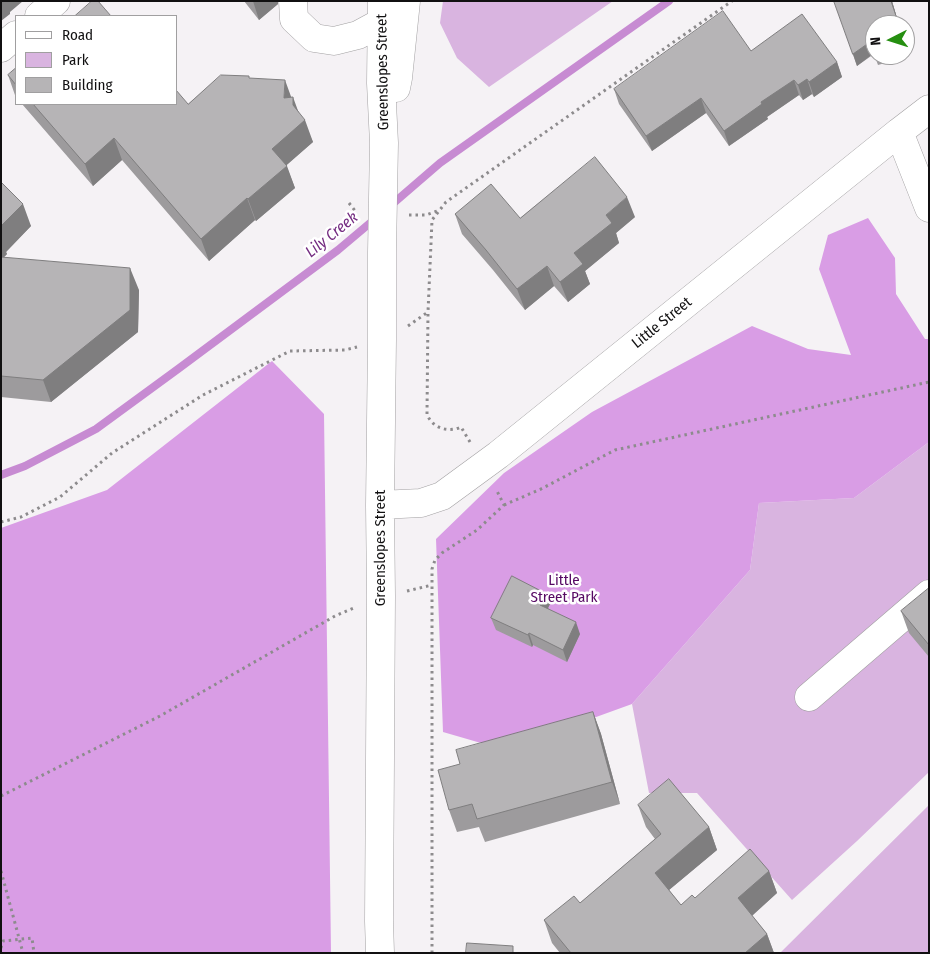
<!DOCTYPE html>
<style>
body{margin:0}
#map{position:relative;width:930px;height:954px;overflow:hidden;background:#f5f2f5;font-family:"Fira Sans Condensed",sans-serif}
canvas{display:block}
.frame{position:absolute;inset:0;border:2px solid #111011;pointer-events:none}
.legend{position:absolute;left:15px;top:15px;width:162px;height:90px;box-sizing:border-box;background:#fff;border:1px solid #a09fa0;margin:0;padding:6px 9px;list-style:none;font-size:15px;color:#111011}
.legend li{display:flex;align-items:center;gap:10px;height:25px}
.legend b{width:25px;border:1px solid #a09fa0}
.north{position:absolute;left:865px;top:15px;width:50px;height:50px;box-sizing:border-box;background:#fff;border:1px solid #a09fa0;border-radius:50%;rotate:265deg;font-size:14px;font-weight:700;line-height:20px;text-align:center;color:#111011}
.north::after{content:'';display:block;margin:auto;width:18px;height:22px;background:#268f11;clip-path:polygon(50% 0,100% 100%,50% 72%,0 100%)}
</style>
<div id="map">
<canvas width="930" height="954"></canvas>
<div class="frame"></div>
<ul class="legend">
<li><b style="height:6px;background:#fff"></b>Road</li>
<li><b style="height:14px;background:#d9b4e0"></b>Park</li>
<li><b style="height:14px;background:#b6b4b6"></b>Building</li>
</ul>
<div class="north">N</div>
</div>
<script>
const context = document.querySelector('canvas').getContext('2d');
context.lineJoin = 'round';
function fillPath(path, color) {
  context.fillStyle = color;
  context.fill(path, 'evenodd');
}
function stroke(path, color, width, dash) {
  context.strokeStyle = color;
  context.lineWidth = width;
  context.lineCap = dash ? 'butt' : 'round';
  context.setLineDash(dash || []);
  context.stroke(path);
}
function write(font, color, halo, rows, align = 'center') {
  context.font = font + ' "Fira Sans Condensed",sans-serif';
  context.lineWidth = 5;
  context.setLineDash([]);
  context.textBaseline = 'middle';
  context.strokeStyle = halo;
  context.fillStyle = color;
  for (const [text, x, y, turn = 0] of rows) {
    context.save();
    context.translate(x, y);
    context.rotate((+turn || 0) * Math.PI / 180);
    context.textAlign = isNaN(turn) ? turn : align;
    if (halo) context.strokeText(text, 0, 0);
    context.fillText(text, 0, 0);
    context.restore();
  }
}
fillPath(new Path2D(`
 M443 1H613L489 87 457 58 440 23Z
 M929 442V772L857 841 792 900 697 793H649L632 704 750 570 759 503 854 498Z
 M929 805V953H780Z`), '#d9b4e0');
fillPath(new Path2D(`
 M868 218 895 258 896 294 925 339H929V442L854 498 759 503 750 570 632 704 505 750 443 732 436 539 504 473 592 412 752 326 808 349 851 355 819 269 828 235Z
 M272 361 324 414 331 953H1V528L107 490Z`), '#d99de5');
stroke(new Path2D(`
 M389 207 440 163 669 1
 M1 475 25 466 96 429 178 369 338 250 376 218`), '#c78bd2', 8);
const minor = new Path2D(`
 M293 1 294 19 314 38 334 41 358 35 382 22 387 7
 M39 16 56 1
 M1 48 16 35
 M396 88 398 78 406 1
 M899 132 929 208
 M380 505 421 503 442 496 498 455 899 132 929 109
 M809 697 929 594
 M380 953 379 921 381 596 380 505 382 339V252L384 143 381 83 382 1`);
stroke(minor, '#a2a0a2', 29);
stroke(new Path2D(`
 M349 203 356 212
 M409 215H426L437 211
 M408 326 428 312
 M470 442 461 427C448 433 432 428 427 414L428 312 432 220 446 202 732 1
 M504 505 541 489 615 450 929 382
 M1 522 21 517 60 497 112 453 203 395 290 351 345 350 357 347
 M407 591 432 585
 M1 796 160 716 335 616 356 607
 M1 871 23 953
 M1 948 3 941 32 938 34 953
 M432 953V569L435 560 442 553 477 530 504 505 496 489`), '#8d8b8d', 3, [2.5, 4]);
stroke(minor, '#fff', 28);
fillPath(new Path2D(`
 M244 1H278V4L259 20Z
 M834 1H892L899 25H875V55H905V44L909 56 878 65 874 54 857 66Z
 M751 51 837 62 842 77 814 97 812 94 803 100 799 95 767 117 768 119 729 146 706 113 652 151 619 104 614 89Z
 M16 68V98L8 75Z
 M249 78 291 97 313 142 286 165 295 188 256 221 255 220 209 261 122 160 93 186 22 104H188Z
 M1 182 31 226 6 252 7 254 4 257 139 290 138 332 51 402 1 397Z
 M455 214 520 218 635 217 616 233 619 243 585 271 590 284 568 302 554 286 525 310 493 270 462 234Z
 M929 588V657L909 633 901 611Z
 M545 593 550 604 548 608 580 634 567 662 533 645 532 647 496 630 491 618Z
 M593 712 601 734 620 804 485 842 479 827 457 832 449 810 460 764Z
 M638 805 709 827 717 850 669 890 681 905 695 898 769 871 777 893 752 916 767 934 774 953H560L552 943 544 920 580 903 655 839 646 827Z`), '#9d9b9d');
fillPath(new Path2D(`
 M1 1H23L10 12V14L1 21Z
 M253 1H278V4L259 20Z
 M891 1H892L899 25Z
 M870 42 874 53 857 66 853 54Z
 M837 62 842 77 814 97 809 82Z
 M807 79 812 94 803 100 798 85Z
 M285 80 293 102 284 98Z
 M794 80 799 95 767 117 768 119 729 146 724 131 761 102Z
 M293 97 301 119 305 120 313 142 280 171 272 149 293 105Z
 M701 98 706 113 652 151 646 136Z
 M114 138 122 160 93 186 85 164Z
 M287 166 295 188 256 221 248 199Z
 M627 197 635 217 616 233 619 243 585 271 590 284 568 302 560 282 574 253 606 215Z
 M247 198 255 220 209 261 201 239Z
 M23 204 31 226 6 252 7 254 1 260V226Z
 M547 266 554 286 525 310 517 289Z
 M130 268 139 290 138 332 51 402 43 380Z
 M545 593 550 604 544 616 540 605Z
 M576 622 580 634 567 662 563 650Z
 M529 633 533 645 532 647 528 635Z
 M593 712 601 734 620 804 612 782Z
 M709 827 717 850 663 895 655 873Z
 M769 871 777 893 746 921 738 898Z
 M767 934 774 953H745Z`), '#7f7e7f');
const building = new Path2D(`
 M92 1H98L111 16H75Z
 M834 1H891L899 25H875V53L874 54 870 42 853 54Z
 M723 11 751 51 802 14 837 62 809 82 807 79 798 85 794 80 761 102 762 104 724 131 701 98 646 136 614 89Z
 M16 68V85L8 75Z
 M221 75 249 76V78L285 80 284 98 293 97V105L305 120 272 149 287 166 248 199 247 198 201 239 114 138 85 164 33 104H176V90L188 104Z
 M595 157 627 197 606 215 612 223 574 253 583 264 560 282 547 266 517 289 486 250 455 214 491 184 520 218Z
 M1 182 23 204 1 226Z
 M1 257 130 268V310L43 380 1 376Z
 M512 576 545 593 540 605 576 622 563 650 529 633 528 635 491 618Z
 M929 588V645L901 611Z
 M593 712 612 782 477 819 472 804 449 810 438 770 460 764 456 750Z
 M669 779 709 827 655 873 681 905 692 895 695 898 750 849 769 871 738 898 767 934 745 953H571L544 920 574 896 580 903 661 834 638 805Z
 M467 943 513 946V953H466Z`);
fillPath(building, '#b6b4b6');
stroke(building, '#7f7e7f', 1);
write('15px', '#111011', '#fff', [
 ["Greenslopes Street",383,72,-91],
 ["Little Street",662,323,-39],
 ["Greenslopes Street",381,548,-90]
]);
write('15px', '#560963', '#fff', [
 ["Little",564,581],
 ["Street Park",564,598]
]);
write('italic 16px', '#752d82', '#fff', [
 ["Lily Creek",332,235,-39]
]);
</script>
